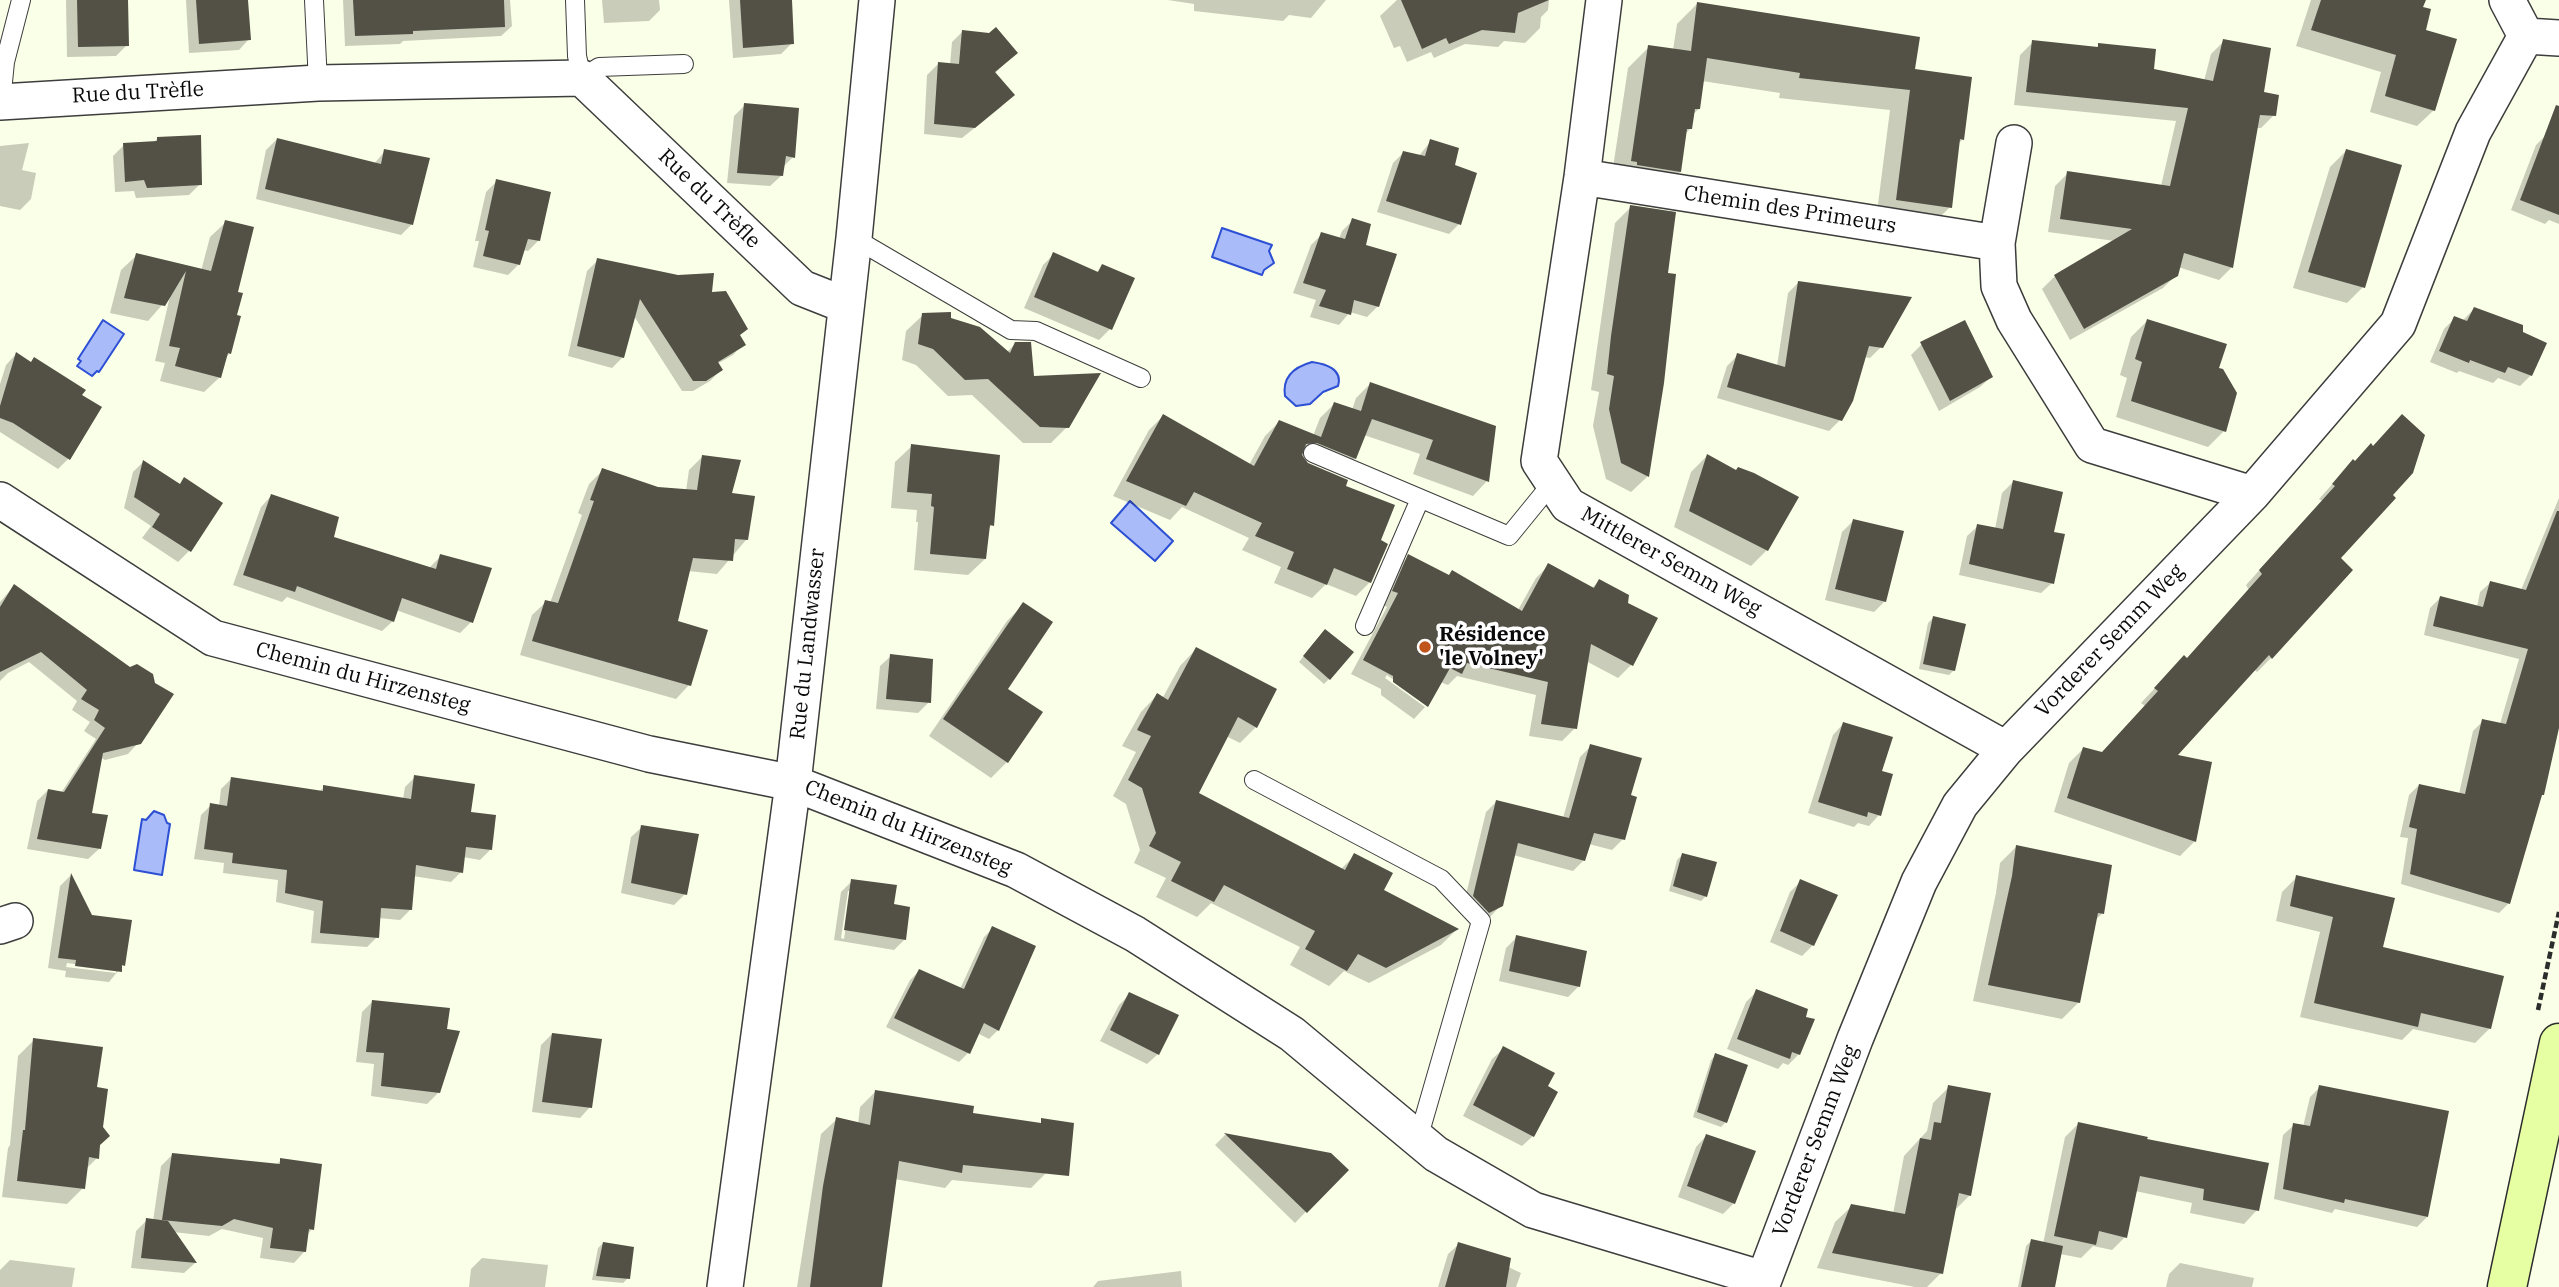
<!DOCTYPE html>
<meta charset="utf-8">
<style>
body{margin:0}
canvas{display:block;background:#faffe7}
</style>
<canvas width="2559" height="1287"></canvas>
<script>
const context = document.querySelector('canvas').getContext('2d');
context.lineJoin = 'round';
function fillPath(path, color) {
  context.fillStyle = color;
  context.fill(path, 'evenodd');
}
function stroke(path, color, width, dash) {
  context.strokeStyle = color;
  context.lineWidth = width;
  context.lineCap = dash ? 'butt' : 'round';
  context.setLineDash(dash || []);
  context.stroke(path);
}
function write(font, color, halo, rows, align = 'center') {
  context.font = font + ' "IBM Plex Serif",serif';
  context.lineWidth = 7;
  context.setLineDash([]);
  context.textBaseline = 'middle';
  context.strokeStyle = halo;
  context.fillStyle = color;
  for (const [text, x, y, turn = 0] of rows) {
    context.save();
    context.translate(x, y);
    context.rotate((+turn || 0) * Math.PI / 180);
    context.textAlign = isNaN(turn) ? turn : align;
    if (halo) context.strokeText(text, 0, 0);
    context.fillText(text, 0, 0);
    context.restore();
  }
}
const water = new Path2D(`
 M1222 228 1272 245 1269 251 1274 263 1264 270 1262 275 1212 257Z
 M103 320 124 334 99 372 97 371 92 376 77 366 81 361 78 359Z
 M1312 362C1326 364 1343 369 1338 386L1323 392 1310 404 1296 406 1285 396C1282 377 1294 367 1312 362Z
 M1130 501 1173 541 1155 561 1111 523Z
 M154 811 164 815 167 823 170 824 162 875 134 870 142 819 146 820Z`);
fillPath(water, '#a9bbf9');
stroke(water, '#2c4fd4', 2);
fillPath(new Path2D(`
 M66 0H126L127 45 116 56 67 57Z
 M186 0H247L249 39 239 50 189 53Z
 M343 0H510L512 26 501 36 403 41 400 44 345 46Z
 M602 0H659L660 10 649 21 604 23Z
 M729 0H790L792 43 781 54 733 58Z
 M1168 0H1326L1311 18 1289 15 1283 21 1194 11V4Z
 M1549 0 1548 10 1541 17 1540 28 1525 43 1504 41 1498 47 1465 44 1434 58 1431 52 1407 62 1400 46 1394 48 1380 16 1397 0Z
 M2311 0H2417L2421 8 2434 110 2417 126 2370 112 2381 72 2296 46Z
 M1698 3 1913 70 1963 139 1958 144 1950 207 1929 228 1876 220 1890 110 1779 98 1780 93 1702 81 1699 109 1692 115 1690 129 1685 134 1680 172 1659 192 1611 181 1628 68 1649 47 1673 50 1677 24Z
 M963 31 1016 53 994 74 1002 106 962 138 924 134 927 75 938 64 950 65 952 42Z
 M2224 41 2262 94 2274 115 2261 128H2256L2232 267 2219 280 2178 267 2176 275 2163 288 2070 340 2042 289 2055 276 2115 241 2048 232 2055 186 2068 173 2161 186 2176 121 2014 105 2020 55 2033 42 2095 49 2099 45 2152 70 2204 81 2211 54Z
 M745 105 793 157 782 168 781 176 770 186 727 183 734 116Z
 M2546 135 2559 139V224L2549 220 2545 224 2511 210 2536 145Z
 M158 138 200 184 189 195 136 198 134 191 115 192 113 156 124 145 153 143Z
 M277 139 374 164 385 151 412 224 401 235 256 199 266 150Z
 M1431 141 1453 167 1459 224 1449 234 1377 212 1393 163 1404 152 1418 157Z
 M29 143 22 170 36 173 31 199 20 210 0 206V146Z
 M2346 151 2363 287 2347 303 2293 288 2330 167Z
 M497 181 539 240 528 251 523 250 519 264 508 275 473 267 479 241H475L486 192Z
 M1631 207 1666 274 1662 383 1647 477 1631 492 1606 479 1593 426 1599 392 1591 390 1615 223Z
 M1353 220 1364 247 1378 306 1367 317 1350 312 1339 325 1310 317 1316 300 1293 293 1311 245 1322 234 1339 239 1342 231Z
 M226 222 236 293 230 353 224 359 220 377 204 392 160 381 165 363 155 361 170 296 148 321 110 313 121 270 137 255 201 271 210 237Z
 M1054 254 1096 273 1103 266 1133 278 1110 329 1099 340 1024 308 1043 265Z
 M598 260 710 294 743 344 733 355 717 364 721 370 710 381 693 391H682L634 316 623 357 612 368 568 356 587 271Z
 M1799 282 1881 347 1870 358 1864 357 1840 420 1829 431 1717 398 1727 366 1738 355 1777 366 1788 293Z
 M2474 309 2531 375 2520 386 2498 378 2493 383 2459 371 2457 373 2430 362 2444 329 2455 318 2463 320Z
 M923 315 949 319 1007 352 1016 343 1032 378 1068 426 1051 443H1023L972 395 948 396 916 365 902 360 906 331Z
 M2147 321 2224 431 2208 447 2116 417 2127 378 2120 375 2131 337Z
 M1922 344 1991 377 1980 387 1939 411 1911 355Z
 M16 354 79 396 69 458 58 469 0 432V384L6 365Z
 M1370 384 1494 428 1487 481 1473 496 1413 474 1420 454 1364 435 1355 458 1341 472 1300 455 1307 465 1344 487 1379 541 1370 582 1356 596 1326 584 1312 598 1274 583 1281 567 1242 550 1249 538 1182 507 1170 520 1113 496 1149 430 1163 416 1249 465 1265 436 1279 422 1313 436 1320 418 1334 404 1352 410 1356 398Z
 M912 446 992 525 988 529 985 559 968 575 914 570 918 522H916L917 510 891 508 895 462Z
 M1707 456 1767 550 1751 566 1674 527 1691 472Z
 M702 457 730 495 746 540 717 574 688 571 676 622 689 685 676 699 520 655 532 615 546 602 550 603 582 515 578 513 589 484 603 470 658 489 686 491 689 470Z
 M2353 461 2339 558 2271 658 2257 672 2254 669 2175 756 2210 764 2194 842 2180 856 2054 812 2069 763 2083 749 2102 754 2145 706 2141 703 2170 672 2186 660 2249 590 2246 585 2322 501 2319 499Z
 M143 462 179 485 185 479 221 504 189 551 178 562 142 538 151 526 124 508 133 472Z
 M2013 482 2052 533V583L2041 593 1959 575 1967 536 1978 526 1995 529 2002 493Z
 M271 496 331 538 429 568 441 556 471 622 460 633 396 610 393 621 382 631 287 597 282 602 233 585 261 507Z
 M2559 498V722L2509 903 2499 913 2401 884 2408 838 2400 837 2409 795 2419 785 2459 794 2473 731 2483 721 2500 724 2519 659 2424 635 2430 608 2440 598 2477 607 2480 592 2490 583 2521 590Z
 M1853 521 1885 601 1874 612 1825 600 1842 532Z
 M1409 556 1518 610 1536 578 1549 565 1591 589 1599 581 1631 665 1618 678 1586 661 1575 728 1562 741 1529 736 1536 695 1457 676 1448 685 1440 682 1426 707V703L1387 675 1385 678 1425 707 1414 719 1381 695V689L1351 674 1387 607 1381 604 1396 569Z
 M14 586 139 742 128 754 105 760 100 757 90 814 99 849 88 859 27 849 37 801 48 790 61 793 96 739 84 731 90 722 72 710 77 701 29 662 8 673 0 681V602Z
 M1023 605 1006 690 1007 762 991 778 929 736 1007 621Z
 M1933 618 1954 670 1949 675 1919 669 1928 623Z
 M1320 636 1329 679 1324 684 1299 662Z
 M1196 649 1256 727 1240 743 1226 736 1197 794 1340 870 1355 855 1382 891 1456 930 1441 945 1369 983 1344 971 1329 986 1290 965 1300 947 1211 903 1197 917 1156 897 1166 878 1134 863 1140 850 1126 804 1113 796 1136 752 1122 746 1141 712 1157 695 1162 699 1180 666Z
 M891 656 929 702 918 713 876 709 880 666Z
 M1843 724 1880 772 1879 815 1869 826 1858 823 1854 827 1808 813 1833 735Z
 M1591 746 1629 796 1623 839 1612 850 1589 844 1584 860 1573 871 1513 855 1501 905 1490 917 1478 923 1463 907 1486 812 1497 801 1563 818 1580 757Z
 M415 777 469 814 490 850 480 860 463 857 461 872 451 882 413 876 410 910 400 920 378 918 377 937 367 947 311 943 314 911 276 902 278 880 223 873 224 863 194 859 201 815 211 805 219 806 221 789 231 779 319 792 324 787 403 799 405 787Z
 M642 827 685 894 674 905 621 893 631 837Z
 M2016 847 2102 914 2095 920 2079 1002 2062 1019 1973 1001 1996 893 2000 863Z
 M1682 855 1706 896 1701 901 1669 891 1677 860Z
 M70 876 91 916 123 965 109 982 65 977 66 971 48 968 60 886ZM67 963 116 970V973L66 967Z
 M2297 877 2381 948 2490 1028 2475 1043 2413 1029 2402 1040 2300 1017 2320 932 2276 921 2282 892Z
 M852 881 892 906 904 940 894 950 834 940 841 892ZM848 891H851L844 939 841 938Z
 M1800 882 1813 945 1802 956 1770 942 1790 892Z
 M993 928 998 1030 989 1039 977 1033 968 1053 959 1062 886 1027 910 980 919 971 960 989 984 937Z
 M1517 937 1579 986 1568 997 1499 981 1506 948Z
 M1757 991 1799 1054 1788 1065 1783 1063 1778 1069 1727 1049 1746 1002Z
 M1130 994 1158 1054 1147 1064 1100 1041 1119 1005Z
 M372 1002 445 1031 438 1093 427 1104 371 1096 374 1064 356 1062 362 1012Z
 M552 1034 590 1107 580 1118 532 1112 541 1045Z
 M34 1040 95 1089 99 1145 97 1158 85 1170 83 1188 67 1204 2 1197 8 1148 10 1145 18 1056Z
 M1503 1049 1533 1136 1522 1146 1463 1116 1492 1059Z
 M1716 1055 1726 1122 1721 1127 1693 1117 1711 1060Z
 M1949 1087 1970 1195 1954 1211 1941 1273 1927 1287H1915L1817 1268 1835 1222 1852 1206 1893 1214 1904 1156 1927 1131 1933 1103Z
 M2320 1087 2427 1217 2417 1227 2335 1209 2332 1213 2274 1199 2283 1135 2294 1125 2303 1127 2310 1097Z
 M875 1092 971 1115 1047 1172 1031 1188 952 1180 945 1188 895 1179 880 1287H797L821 1134 837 1119 858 1124 860 1107Z
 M2079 1123 2257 1210 2244 1224 2190 1213 2192 1203 2135 1191 2125 1237 2112 1250 2093 1246 2081 1258 2060 1254 2053 1287H2018L2026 1246 2031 1241 2043 1244 2065 1137Z
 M1225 1135 1330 1155 1346 1170 1295 1223 1215 1145Z
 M1706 1136 1734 1203 1723 1214 1678 1197 1696 1147Z
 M172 1155 275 1166 281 1160 312 1229 307 1235 304 1252 294 1263 260 1258 263 1238 222 1229 209 1236 173 1232 195 1263 184 1273 131 1268 136 1231 147 1220 153 1221 161 1166Z
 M603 1243 628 1278 623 1283 592 1280 598 1248Z
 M1459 1244 1521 1273 1516 1287H1438L1448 1254Z
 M482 1258 548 1265 545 1287H469L471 1269Z
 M10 1260 75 1268 72 1287H0V1270Z
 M2180 1263 2254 1278 2252 1287H2166L2169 1274Z
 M1181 1271 1182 1287H1093L1098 1281Z`), '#0003');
fillPath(new Path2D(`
 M77 0H128L129 46 78 47Z
 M196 0H248L251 40 199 44Z
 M353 0H504L505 27 413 31V34L355 36Z
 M740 0H792L794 44 743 48Z
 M1401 0H1549L1518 13 1515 33 1482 30 1449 44 1446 38 1422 49Z
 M2321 0H2426L2423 7 2431 9 2426 30 2457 39 2435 111 2385 96 2396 55 2311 30Z
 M1697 2 1920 37 1915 69 1972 77 1964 140 1960 139 1952 208 1896 200 1910 90 1799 78 1800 73 1707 58 1700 109H1695L1692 129H1687L1681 172 1637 165V162L1631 161 1648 45 1691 51Z
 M996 27 1018 53 995 72 1015 95 975 128 934 124 938 62 959 64 962 30 989 33Z
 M2223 39 2271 48 2264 92 2279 95 2276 116 2260 115 2233 268 2184 253 2178 276 2084 329 2054 275 2132 229 2060 219 2067 171 2170 186 2188 108 2026 92 2032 40 2098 47V43L2156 49 2154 69 2213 81Z
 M744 103 799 108 795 158 786 156 783 176 737 173Z
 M2556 105 2559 106V215L2520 200Z
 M201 135 202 185 147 188 144 180 125 182 123 143 157 141V137Z
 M277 138 381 164 384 149 430 158 413 225 265 189Z
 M1430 139 1459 148 1455 165 1477 173 1461 225 1386 201 1403 151 1425 156Z
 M2346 149 2402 165 2365 288 2308 272Z
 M496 179 551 192 540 241 528 239 520 265 483 256 489 231 485 230Z
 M1630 205 1676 212 1668 273 1676 274 1664 383 1649 477 1621 463 1609 409 1614 376 1607 374 1611 336Z
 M1352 218 1371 224 1366 245 1397 254 1379 307 1354 300 1351 315 1319 306 1326 290 1303 283 1321 232 1345 239Z
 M225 220 254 227 238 292 243 293 237 315 241 316 231 354 228 353 221 378 175 366 180 348 169 346 186 271 165 306 124 298 136 253 211 271Z
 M1053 252 1098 272 1102 264 1135 278 1112 330 1034 297Z
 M597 258 678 275 714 273 712 292 726 291 748 329 740 335 746 345 718 362 723 370 706 381H693L640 299 624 358 577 346Z
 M1798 281 1912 297 1883 348 1869 346 1853 401 1842 421 1727 387 1737 353 1785 367Z
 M2474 307 2523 325V332L2547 343 2532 376 2508 367 2505 373 2470 360 2469 363 2439 351 2454 316 2467 321Z
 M951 312V318L980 327 1010 353 1015 342H1031L1034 376 1101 373 1069 428 1040 427 988 379 965 380 933 349 918 344 922 313Z
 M2147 319 2227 344 2219 368 2223 369 2237 393 2226 432 2131 401 2142 362 2135 359Z
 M1965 320 1993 377 1950 401 1920 342Z
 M16 352 31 362 34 357 86 390 82 395 102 407 70 460 13 423 0 418V406Z
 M1370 382 1496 426 1489 482 1426 459 1433 440 1372 419 1356 459 1317 443 1306 444 1302 455 1308 463 1348 480 1346 486 1395 505 1381 540 1388 544 1371 583 1334 568 1327 585 1287 569 1294 552 1255 536 1262 523 1194 492 1186 506 1126 481 1163 414 1254 466 1279 420 1321 437 1334 402 1361 411Z
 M2402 414 2425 435 2413 473 2393 495 2396 498 2341 558 2353 570 2272 659 2269 655 2178 755 2212 762 2196 842 2067 798 2083 747 2102 752 2158 691 2154 688 2184 655 2187 658 2262 574 2259 570 2335 486 2332 484 2353 459 2355 461 2371 443 2373 446Z
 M911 444 1000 455 994 526 990 525 986 559 930 554 934 507 931 506 932 494 907 492Z
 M1707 454 1736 470 1738 467 1754 473 1799 497 1768 551 1689 511Z
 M702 455 741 460 732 493 755 496 748 540 735 539 733 561 693 558 678 621 708 630 691 686 532 641 545 600 558 603 594 501 590 500 602 468 658 487 697 490Z
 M143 460 180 484 184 477 223 503 191 552 152 527 160 514 134 497Z
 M2013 480 2063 492 2054 532 2065 534 2054 584 1969 564 1977 524 2003 529Z
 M271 494 339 517 334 537 436 569 440 554 492 568 473 623 402 598 394 622 297 586 295 592 243 575Z
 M2557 511H2559V728L2544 795H2542L2510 904 2410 874 2417 829 2409 827 2419 784 2465 794 2482 719 2506 724 2528 649 2433 626 2440 596 2483 607 2490 581 2526 590Z
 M1853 519 1904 531 1886 602 1835 589Z
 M1408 554 1449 575 1452 570 1522 611 1548 563 1594 588 1599 579 1629 595 1628 603 1658 618 1633 666 1591 644 1577 729 1541 724 1548 682 1467 663 1462 674 1450 668 1428 707 1393 682V676L1363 660 1398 593 1392 591Z
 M14 584 130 667 137 664 153 674 155 683 174 694 141 744 103 753 92 813 108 815 101 849 37 839 48 789 64 792 105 728 94 720 99 710 81 699 87 690 41 652 0 672V607Z
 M1023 602 1053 622 1008 689 1043 712 1008 763 943 719Z
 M1933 616 1966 624 1955 671 1923 664Z
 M1325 629 1354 652 1330 680 1303 656Z
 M1196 647 1277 689 1257 728 1238 717 1199 793 1345 870 1354 853 1393 873 1384 890 1459 929 1386 968 1358 954 1347 971 1305 949 1315 931 1224 885 1214 902 1171 881 1181 862 1149 846 1156 833 1142 788 1128 780 1151 736 1137 730 1157 693 1168 700Z
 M890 654 933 659 931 703 886 699Z
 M1843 722 1893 737 1882 771 1893 774 1881 816 1868 812 1867 817 1818 802Z
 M1590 744 1642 758 1631 795 1637 797 1625 840 1594 833 1585 861 1518 843 1503 906 1489 913 1473 896 1496 800 1569 818Z
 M414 775 475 784 471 812 496 815 492 850 466 847 463 873 416 865 412 910 381 908 379 938 320 933 323 901 285 893 287 870 232 863 233 853 204 849 210 803 227 806 231 777 323 791V785L411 799Z
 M641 825 699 834 687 895 631 883Z
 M2016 845 2112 865 2104 914 2098 913 2080 1003 1988 985 2012 876Z
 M1682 853 1717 862 1707 897 1673 886Z
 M71 873 92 915 132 920 125 966 122 965V972L75 966 76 960 58 958Z
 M2296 875 2395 898 2383 947 2504 976 2491 1029 2421 1013 2418 1027 2314 1003 2333 917 2290 906Z
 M851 879 897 885 894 904 910 907 906 940 844 930Z
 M1800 879 1838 895 1814 946 1780 931Z
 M992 926 1036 946 999 1031 984 1023 970 1054 894 1018 919 969 964 989Z
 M1516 935 1587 951 1580 987 1509 971Z
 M1756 989 1808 1009 1806 1017 1815 1019 1800 1055 1792 1052 1790 1059 1737 1039Z
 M1129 992 1179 1015 1159 1055 1110 1030Z
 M372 1000 450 1008 447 1029 460 1031 440 1093 381 1086 384 1053 366 1052Z
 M552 1033 602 1039 592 1108 542 1102Z
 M33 1038 103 1047 97 1087 108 1089 103 1127 110 1136 100 1145 99 1159 89 1157 85 1189 17 1181 23 1130H25Z
 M1503 1046 1555 1073 1548 1086 1558 1092 1534 1137 1473 1105Z
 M1715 1053 1748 1065 1727 1123 1697 1112Z
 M1948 1085 1991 1093 1971 1196 1959 1193 1943 1274 1832 1253 1851 1204 1905 1214 1920 1138 1931 1140 1934 1122 1941 1123Z
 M2319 1085 2449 1111 2428 1217 2345 1199 2344 1203 2283 1189 2293 1123 2310 1126Z
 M875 1090 974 1106 973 1113 1041 1123V1118L1074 1123 1069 1176 963 1165 962 1173 899 1161 882 1287H810L823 1186 836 1117 870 1125Z
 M2078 1122 2148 1137 2147 1139 2269 1163 2259 1211 2203 1200 2204 1189 2140 1176 2127 1238 2099 1231 2096 1245 2054 1236Z
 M1224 1133 1331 1153 1349 1170 1307 1213Z
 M1706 1134 1756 1151 1735 1204 1687 1186Z
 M172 1153 280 1164V1158L322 1164 314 1230 309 1229 306 1252 270 1248 273 1228 234 1219 222 1226 162 1220Z
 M146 1218 168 1221 197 1263 141 1258Z
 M2031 1239 2063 1246 2055 1287H2021Z
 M603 1242 634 1247 630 1279 596 1276Z
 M1458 1242 1511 1258 1506 1287H1445Z`), '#535046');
const service = new Path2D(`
 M314 0 318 83
 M575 0 577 56 582 78 599 67 684 64
 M1 102 5 62 21 0
 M854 238 1011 330 1036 331 1141 378
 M1313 453 1509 536 1553 482
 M1365 626 1420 499
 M1254 780 1441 879 1481 921 1418 1139`);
const minor = new Path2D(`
 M1604 0 1582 177 1539 461 1568 505 2006 749
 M2507 0 2526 36 2559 38
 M0 102 318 83 582 78 802 288 845 305
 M1582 177 1997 243 1999 286 2014 320 2092 445 2252 494
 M1997 243 2014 143
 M0 500 213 638 649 754 793 783 1016 870 1135 934 1292 1034 1436 1154 1533 1210 1763 1279
 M0 926 15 921
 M725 1287 793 783 854 238 877 0
 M1761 1287 1855 1039 1919 882 1960 805 2006 749 2252 494 2398 324 2473 132 2526 36`);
const secondary = new Path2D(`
 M2507 1287 2559 1043`);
stroke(service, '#3d3d3d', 20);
stroke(minor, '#3d3d3d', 38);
stroke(secondary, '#2c2c2c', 41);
stroke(new Path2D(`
 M2538 1010 2559 912`), '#2c2c2c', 4.5, [7, 3.5]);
stroke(service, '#fff', 18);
stroke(minor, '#fff', 35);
stroke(secondary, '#e5ffa2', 38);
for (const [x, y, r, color] of [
 [1425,647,7,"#c0551c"]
]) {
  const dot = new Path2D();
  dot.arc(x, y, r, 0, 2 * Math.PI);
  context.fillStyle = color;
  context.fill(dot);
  stroke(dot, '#fff', 2.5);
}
write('21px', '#0a0a0a', '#fff', [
 ["Rue du Trèfle",138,93,-3],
 ["Rue du Trèfle",709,199,44],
 ["Chemin des Primeurs",1790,210,9],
 ["Mittlerer Semm Weg",1671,562,29],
 ["Vorderer Semm Weg",2110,641,-46],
 ["Rue du Landwasser",808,644,-84],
 ["Chemin du Hirzensteg",363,678,15],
 ["Chemin du Hirzensteg",908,828,22],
 ["Vorderer Semm Weg",1816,1141,-69]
]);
write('bold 21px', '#0a0a0a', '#fff', [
 ["Résidence",1439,635],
 ["'le Volney'",1439,659]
], 'left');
</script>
